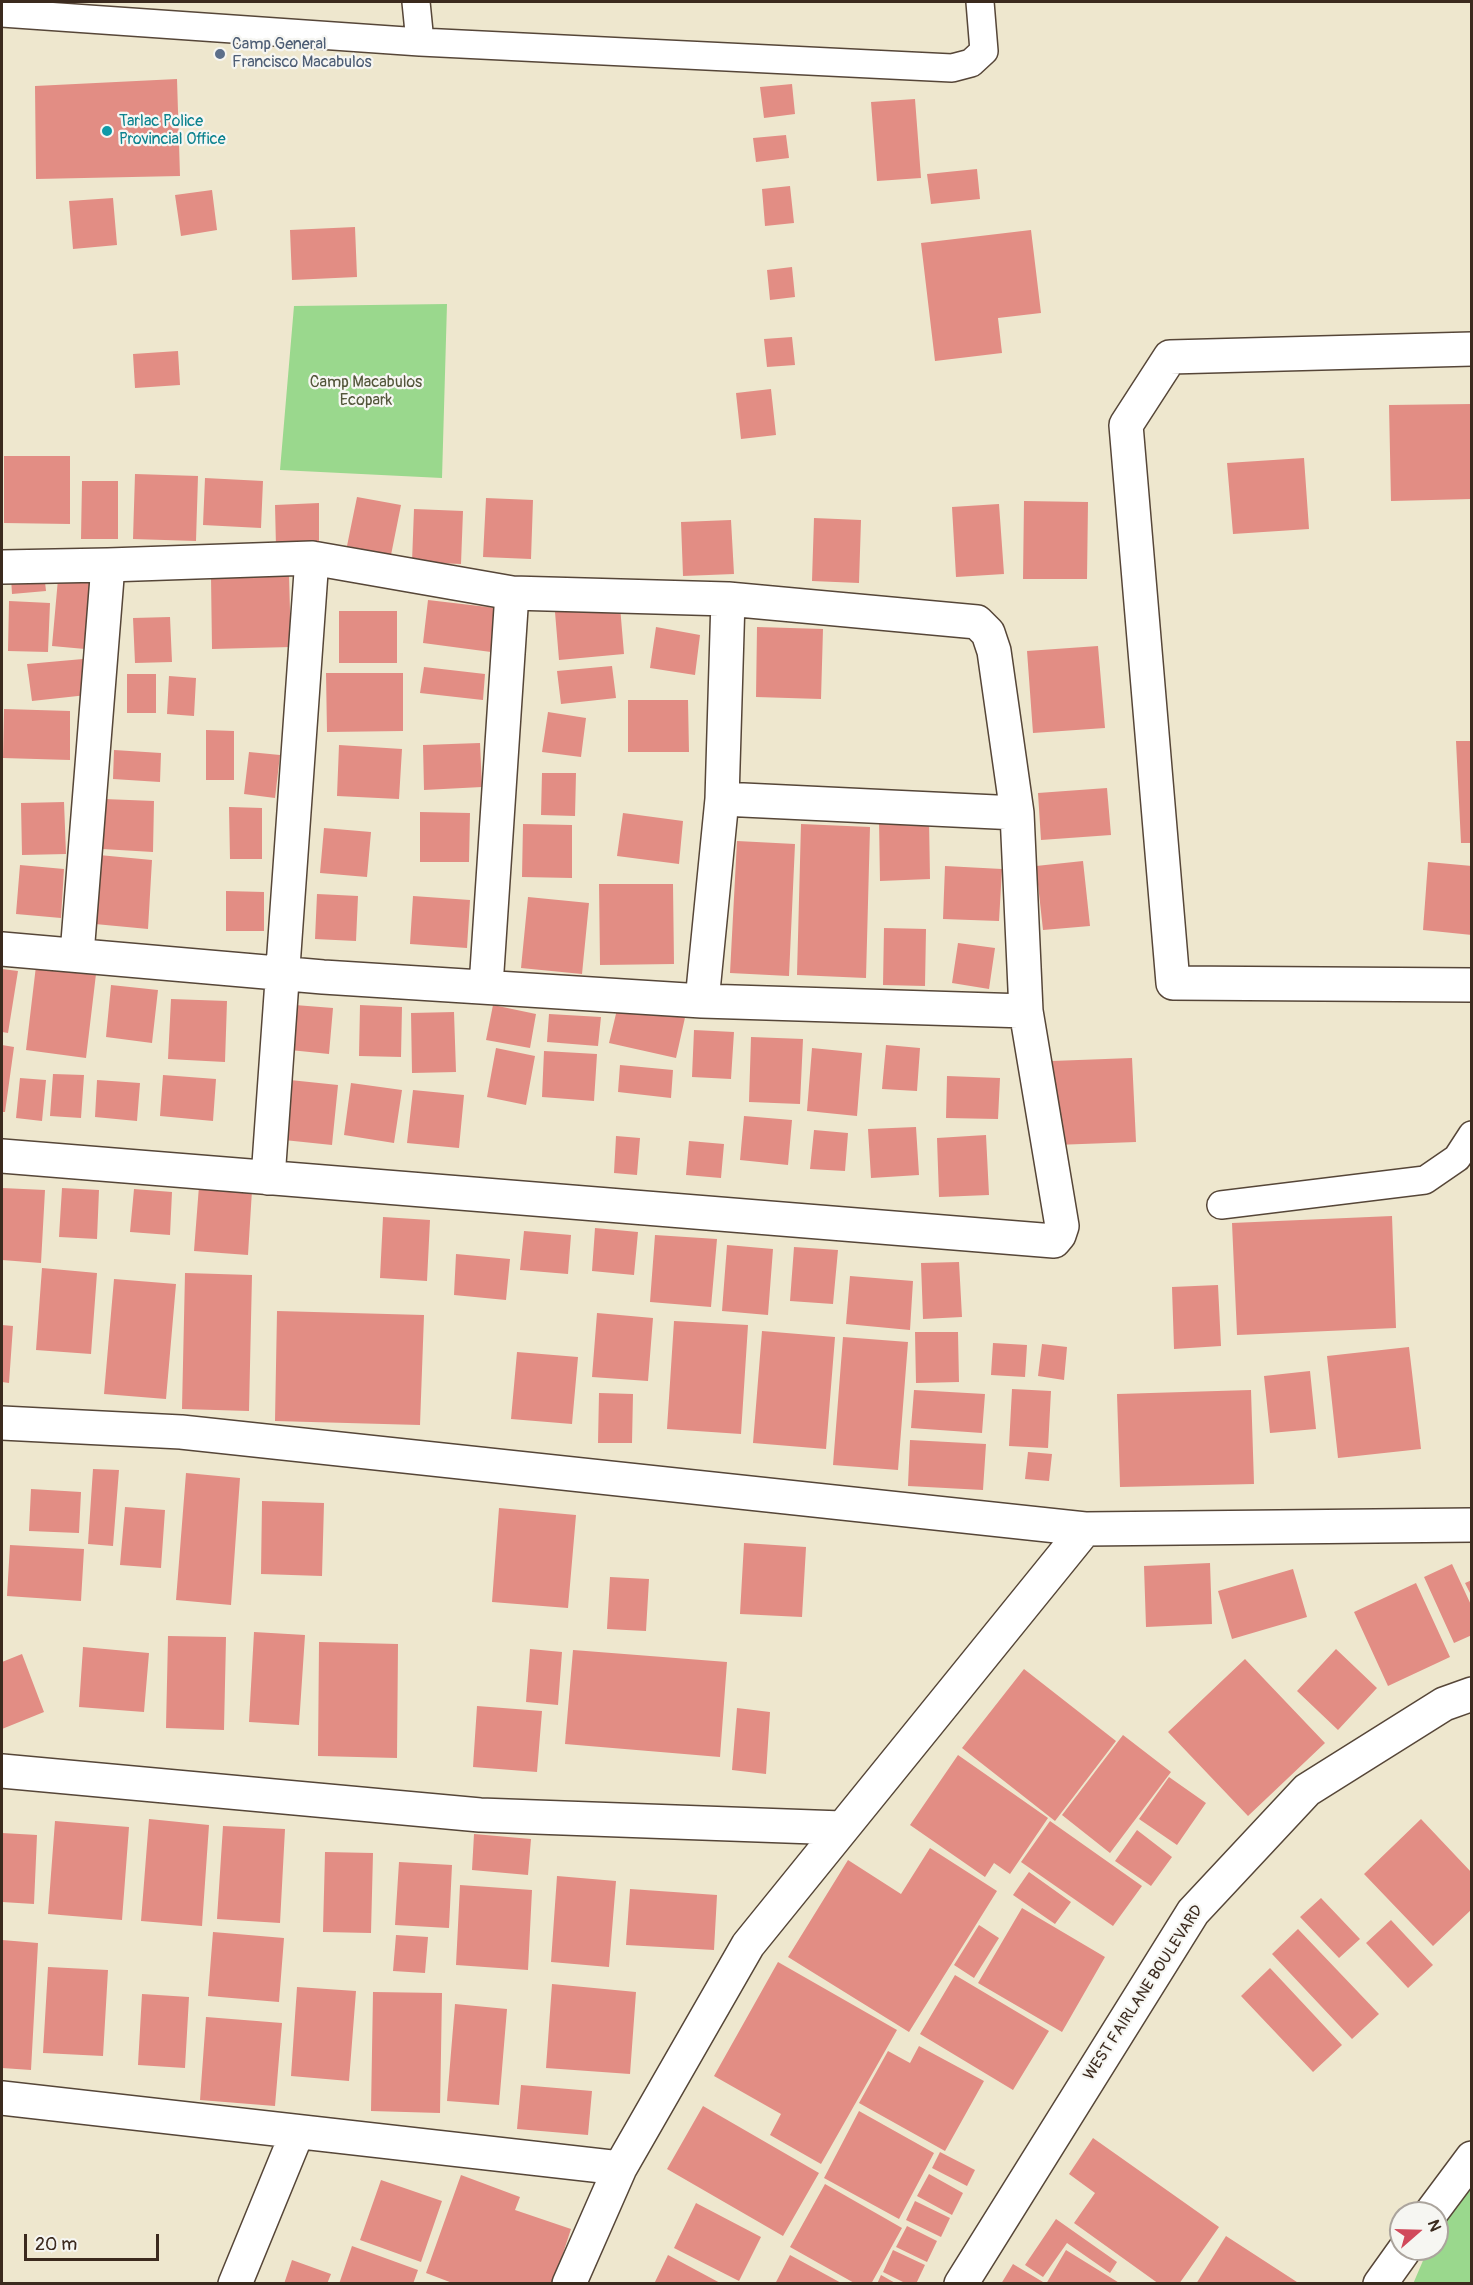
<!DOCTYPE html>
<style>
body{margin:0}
#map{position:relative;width:1473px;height:2285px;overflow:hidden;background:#eee7ce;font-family:Pangolin,sans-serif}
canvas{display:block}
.frame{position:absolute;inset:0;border:3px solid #3b2a1e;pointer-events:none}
.north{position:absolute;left:1389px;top:2201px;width:60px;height:60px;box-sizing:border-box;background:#f6f6f2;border:2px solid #aba49d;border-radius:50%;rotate:70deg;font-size:16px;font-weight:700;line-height:24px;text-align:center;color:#3b2a1e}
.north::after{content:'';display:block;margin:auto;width:21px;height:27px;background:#d1495b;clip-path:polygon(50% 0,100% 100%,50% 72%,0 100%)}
.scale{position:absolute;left:24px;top:2234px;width:135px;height:27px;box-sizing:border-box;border:3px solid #3b2a1e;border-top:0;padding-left:8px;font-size:18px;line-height:21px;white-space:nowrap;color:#3b2a1e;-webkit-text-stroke:4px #f6f6f2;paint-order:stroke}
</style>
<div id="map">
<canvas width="1473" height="2285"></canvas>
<div class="frame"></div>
<div class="north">N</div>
<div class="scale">20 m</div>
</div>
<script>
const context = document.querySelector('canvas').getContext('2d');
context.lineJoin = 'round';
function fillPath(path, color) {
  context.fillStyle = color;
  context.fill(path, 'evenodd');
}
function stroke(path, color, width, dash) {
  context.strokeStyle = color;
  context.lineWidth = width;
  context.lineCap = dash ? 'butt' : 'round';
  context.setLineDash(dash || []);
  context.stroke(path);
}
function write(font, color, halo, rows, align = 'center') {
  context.font = font + ' Pangolin,sans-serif';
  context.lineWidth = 4.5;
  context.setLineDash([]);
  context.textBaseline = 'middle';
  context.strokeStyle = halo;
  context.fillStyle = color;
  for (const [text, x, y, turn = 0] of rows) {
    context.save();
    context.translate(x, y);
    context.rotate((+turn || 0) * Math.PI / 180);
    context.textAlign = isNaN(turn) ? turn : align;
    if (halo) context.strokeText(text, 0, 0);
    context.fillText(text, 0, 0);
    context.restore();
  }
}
fillPath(new Path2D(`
 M447 304 442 478 280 470 294 306Z
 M1471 2158V2283L1413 2284 1428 2249H1437V2230Z`), '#9ad88d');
fillPath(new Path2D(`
 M177 79 180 176 36 179 35 86Z
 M792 84 795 114 764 118 760 87Z
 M915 99 921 178 877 181 871 102Z
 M786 135 789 158 756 162 753 138Z
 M977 169 980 199 931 204 927 174Z
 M790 186 794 223 765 226 762 189Z
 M212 190 217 230 181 236 175 195Z
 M113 198 117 245 73 249 69 201Z
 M355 227 357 277 292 280 290 230Z
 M1031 230 1041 313 998 318 1002 353 935 361 921 243Z
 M792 267 795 297 770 300 767 270Z
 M792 337 795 365 767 367 764 339Z
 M178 351 180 385 135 388 133 354Z
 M771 389 776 435 741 439 736 393Z
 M1472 404V499L1391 501 1389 405Z
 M4 456H70V524L4 523Z
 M1304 458 1309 529 1233 534 1227 463Z
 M135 474 198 476 196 541 133 539Z
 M205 478 263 481 261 528 203 525Z
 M82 481H118V539H81Z
 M357 497 401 505 391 555 347 546Z
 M486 498 533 500 531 559 483 557Z
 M1024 501 1088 502 1087 579H1023Z
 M319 503V546L276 547 275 505Z
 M999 504 1004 574 956 577 952 507Z
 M414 509 463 511 461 564 412 562Z
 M814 518 861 520 859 583 812 581Z
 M731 520 734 574 683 576 681 522Z
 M44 573 46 591 12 594 11 577Z
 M289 575 291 647 212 649 211 577Z
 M58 579 91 582 85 649 52 646Z
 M428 600 496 608 491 652 423 643Z
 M9 601 50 603 48 652 8 651Z
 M620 606 624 654 559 660 555 612Z
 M339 611H397V663H339Z
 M170 617 172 662 135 663 133 618Z
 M656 627 700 635 695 675 650 668Z
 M757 627 823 629 821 699 756 697Z
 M1098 646 1105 728 1033 733 1027 651Z
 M83 659 87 695 32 701 27 664Z
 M612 666 616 698 561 704 557 671Z
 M424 667 485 674 483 700 420 693Z
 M326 673H403V731L327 732Z
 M127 674H156V713H127Z
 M169 676 196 678 194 716 167 714Z
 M628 700H688L689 752H628Z
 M4 709 70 711V760L3 758Z
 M548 712 586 718 581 757 542 752Z
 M206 730 234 731V780H206Z
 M1456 741H1472V843H1461Z
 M480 743 482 787 424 790 423 745Z
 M339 745 402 749 399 799 337 796Z
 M114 750 161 753 160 782 113 779Z
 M249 752 280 755 275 798 244 794Z
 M542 773H576L575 816 541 815Z
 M1107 788 1111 835 1041 840 1038 793Z
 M104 799 154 801 153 852 102 849Z
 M64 802 66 854 22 855 21 803Z
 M229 807 262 808V859H230Z
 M420 812 470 813 469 862H420Z
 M623 813 683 821 679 864 617 856Z
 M929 819 930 879 880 881 879 820Z
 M523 824 572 825V878L522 877Z
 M801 824 870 827 866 978 797 975Z
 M324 828 371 832 367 877 320 873Z
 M737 841 795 844 789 976 730 973Z
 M99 855 152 860 148 929 95 924Z
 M1083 861 1090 926 1043 930 1036 866Z
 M1428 862 1472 866V935L1423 930Z
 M20 865 64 869 61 918 16 914Z
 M945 866 1002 869 999 921 943 919Z
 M599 884H673L674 964 600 965Z
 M226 891 264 892V931H226Z
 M317 894 358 896 356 941 315 939Z
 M413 896 470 900 467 948 410 944Z
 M528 897 589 903 582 974 521 968Z
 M884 928 926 929 925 986 883 985Z
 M958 943 995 948 989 989 952 983Z
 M36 966 96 974 86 1058 26 1050Z
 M2 969 18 971 8 1033 2 1032Z
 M111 985 158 990 152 1043 106 1037Z
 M620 997 686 1013 676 1058 609 1043Z
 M171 999 227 1001 225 1062 168 1059Z
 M295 1005 333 1008 329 1054 290 1050Z
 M360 1005 402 1007 401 1057 359 1056Z
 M493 1005 536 1014 530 1048 486 1040Z
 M454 1012 456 1072 412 1073 411 1013Z
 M549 1014 601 1017 598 1046 547 1042Z
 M694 1030 734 1032 731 1079 692 1077Z
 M751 1037 803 1039 800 1104 749 1102Z
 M2 1045 14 1047 5 1112H2Z
 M886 1045 920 1048 917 1091 882 1089Z
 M496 1048 535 1056 526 1105 487 1097Z
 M812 1048 862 1053 857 1116 807 1111Z
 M544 1051 597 1054 594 1101 542 1097Z
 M1132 1058 1136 1142 1055 1145 1052 1061Z
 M620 1065 673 1070 671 1098 618 1092Z
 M53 1074 84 1075 81 1118 50 1116Z
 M163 1075 216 1079 213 1121 160 1116Z
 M947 1076 1000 1078 998 1119 946 1118Z
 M20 1078 46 1080 42 1121 16 1118Z
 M97 1080 140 1083 137 1121 95 1117Z
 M290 1080 338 1085 332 1145 284 1140Z
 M351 1083 402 1090 394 1143 344 1135Z
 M413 1090 464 1095 459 1148 407 1143Z
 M744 1116 792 1120 788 1165 740 1160Z
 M916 1127 919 1175 871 1178 868 1129Z
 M814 1130 848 1133 845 1171 810 1169Z
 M986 1135 989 1195 939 1197 937 1138Z
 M616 1136 640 1138 637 1175 614 1173Z
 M689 1141 724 1144 721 1178 686 1175Z
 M199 1186 252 1190 248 1255 194 1251Z
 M2 1188 45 1190 41 1263 2 1260Z
 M62 1188 99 1190 97 1239 59 1237Z
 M134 1189 172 1192 170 1235 130 1232Z
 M1392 1216 1396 1328 1237 1335 1232 1223Z
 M383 1217 430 1220 427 1281 380 1278Z
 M595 1228 638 1232 634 1275 592 1271Z
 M524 1231 571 1235 568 1274 520 1270Z
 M655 1235 717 1239 711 1307 650 1302Z
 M727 1245 773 1249 768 1315 722 1311Z
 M794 1247 838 1250 833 1304 790 1301Z
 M456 1254 510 1259 506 1300 454 1295Z
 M959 1262 962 1317 923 1319 921 1263Z
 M42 1268 97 1273 91 1354 36 1350Z
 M185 1273 252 1275 249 1411 182 1409Z
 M850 1276 913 1281 910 1330 846 1324Z
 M114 1279 176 1284 166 1399 104 1394Z
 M1218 1285 1221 1346 1174 1349 1172 1287Z
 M277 1311 424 1315 420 1425 275 1421Z
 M597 1313 653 1318 648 1381 592 1377Z
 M674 1321 748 1325 741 1434 667 1429Z
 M2 1325 13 1326 9 1383 2 1382Z
 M762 1331 835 1337 826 1449 753 1443Z
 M915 1332H958L959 1382 916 1383Z
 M843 1337 908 1342 898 1470 833 1465Z
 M993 1343 1027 1345 1025 1377 991 1375Z
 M1042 1344 1067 1347 1064 1380 1038 1376Z
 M1409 1347 1421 1449 1338 1458 1327 1356Z
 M517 1352 578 1357 572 1424 511 1419Z
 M1310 1371 1316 1429 1270 1433 1264 1376Z
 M1012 1389 1051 1391 1048 1448 1009 1446Z
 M914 1390 985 1394 982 1433 911 1428Z
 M1251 1390 1254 1484 1120 1487 1117 1394Z
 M599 1393 633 1394 632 1443H598Z
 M910 1440 986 1444 983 1490 908 1486Z
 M1028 1452 1052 1454 1049 1481 1025 1479Z
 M93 1469 119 1470 113 1546 88 1544Z
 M186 1473 240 1478 231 1605 176 1600Z
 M31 1489 81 1492 79 1533 29 1531Z
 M262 1501 324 1503 322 1576 261 1574Z
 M125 1507 165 1510 161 1568 120 1565Z
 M499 1508 576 1515 568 1608 492 1602Z
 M744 1543 806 1547 802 1617 740 1614Z
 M10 1545 84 1549 81 1601 7 1596Z
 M1210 1563 1212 1624 1146 1627 1144 1566Z
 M1452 1564 1472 1607V1635L1454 1643 1424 1577Z
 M1293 1569 1307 1617 1232 1639 1218 1591Z
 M610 1577 649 1579 646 1631 607 1629Z
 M1472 1580V1597L1465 1583Z
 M1416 1583 1450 1657 1388 1686 1354 1612Z
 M254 1632 305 1635 299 1725 249 1722Z
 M168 1636 226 1637 224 1730 166 1728Z
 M319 1642 398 1644 397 1758 318 1756Z
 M83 1647 149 1653 144 1712 79 1707Z
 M530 1649 562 1652 558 1705 526 1702Z
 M1336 1649 1377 1688 1338 1730 1297 1691Z
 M573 1650 727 1662 720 1757 565 1744Z
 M22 1654 44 1712 2 1729V1662Z
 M1245 1659 1325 1743 1248 1816 1168 1732Z
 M1024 1669 1116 1741 1055 1821 962 1748Z
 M477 1706 542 1711 537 1772 473 1767Z
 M737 1708 770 1712 766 1774 732 1770Z
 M1123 1735 1171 1772 1110 1853 1062 1815Z
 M958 1755 1048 1818 1010 1874 994 1863 985 1877 910 1825Z
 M1169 1777 1206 1803 1177 1845 1139 1819Z
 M149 1819 209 1825 202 1926 141 1921Z
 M1421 1819 1472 1873V1909L1433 1946 1364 1874Z
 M55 1821 129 1827 122 1920 48 1914Z
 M1050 1821 1142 1886 1113 1926 1021 1862Z
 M223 1826 285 1829 280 1923 217 1919Z
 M1137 1830 1172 1857 1151 1886 1115 1861Z
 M2 1833 37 1835 34 1904 2 1902Z
 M474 1834 531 1839 528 1875 472 1870Z
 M930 1848 997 1891 909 2032 788 1957 848 1860 901 1894Z
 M325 1852 373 1853 371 1933 323 1932Z
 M399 1862 452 1865 449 1928 395 1925Z
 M1029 1872 1071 1902 1055 1924 1013 1895Z
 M557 1876 616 1881 609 1967 551 1962Z
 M460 1885 532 1890 528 1970 456 1965Z
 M630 1889 717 1895 714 1950 626 1945Z
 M1321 1898 1360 1939 1339 1958 1300 1917Z
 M1022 1908 1105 1957 1062 2032 978 1983Z
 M1391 1920 1433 1965 1408 1988 1366 1943Z
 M979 1925 999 1938 974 1978 954 1965Z
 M1298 1929 1379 2014 1352 2039 1272 1954Z
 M213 1932 284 1938 279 2002 208 1996Z
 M396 1935 428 1937 425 1973 393 1971Z
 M2 1940 38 1943 31 2070 2 2068Z
 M778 1962 897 2030 821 2164 770 2135 781 2114 714 2076Z
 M48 1967 108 1970 103 2056 43 2053Z
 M1270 1968 1342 2045 1313 2072 1241 1996Z
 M955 1975 1049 2031 1013 2090 920 2034Z
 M552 1984 636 1992 630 2074 546 2068Z
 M297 1987 356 1991 349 2081 291 2076Z
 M373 1992 442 1993 440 2113 371 2111Z
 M142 1994 189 1997 185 2068 138 2065Z
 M455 2004 507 2009 499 2105 447 2101Z
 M206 2017 282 2023 275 2106 200 2100Z
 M919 2046 984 2081 945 2151 859 2103 888 2051 910 2063Z
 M521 2085 592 2091 588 2135 517 2129Z
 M703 2106 819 2173 783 2236 667 2169Z
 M859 2111 934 2153 899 2219 824 2178Z
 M1093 2138 1219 2227 1179 2284H1159L1074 2223 1095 2193 1069 2174Z
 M940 2152 975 2170 967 2186 932 2168Z
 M929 2174 963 2193 952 2215 917 2196Z
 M461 2175 520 2197 515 2210 571 2229 553 2284H455L426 2273Z
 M381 2180 442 2201 421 2262 360 2240Z
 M825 2184 902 2228 871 2284H856L790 2247Z
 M915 2201 950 2218 941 2237 906 2220Z
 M696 2203 761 2237 739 2281 674 2248Z
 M1056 2219 1117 2262 1110 2273 1067 2243 1043 2277 1025 2265Z
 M907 2226 937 2241 927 2262 896 2247Z
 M1226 2236 1300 2284H1196Z
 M352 2246 418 2270 413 2284H339Z
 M893 2250 925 2265 916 2284H907L883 2272Z
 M1066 2250 1121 2284H1046Z
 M668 2255 722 2284H654Z
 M790 2255 843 2284H775Z
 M292 2260 331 2274 327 2284H284Z
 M1013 2264 1043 2282 1042 2284H1001Z
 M881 2275 897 2284H877Z`), '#e28d84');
const service = new Path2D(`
 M416 2 420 42 952 68 971 63 984 51 980 2
 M2 13 420 42
 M1221 1205 1425 1180 1457 1158 1472 1135`);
const minor = new Path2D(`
 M1472 349 1170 357 1126 425 1173 983 1472 985
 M2 567 108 565 312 558 512 593 728 599 977 622 988 633 994 651 1017 813 1026 1011 1062 1226 1059 1235 1054 1241 2 1156
 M722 799 1017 813
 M2 949 323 977 702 1001 1026 1011
 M77 954 108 565
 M486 986 512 593
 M702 1001 722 799 728 599
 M268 1178 312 558
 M2 1423 181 1432 1085 1529 1472 1525
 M2 1771 480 1815 842 1828
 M2 2098 620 2168
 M1431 2213 1472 2158
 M235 2284 297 2133
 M569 2284 620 2168 748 1945 1085 1529
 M961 2284 1193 1912 1307 1790 1444 1704 1472 1694
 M1380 2284 1405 2249`);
stroke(service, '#564638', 30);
stroke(minor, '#564638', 36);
stroke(service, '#fff', 27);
stroke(minor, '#fff', 33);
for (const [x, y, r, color] of [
 [220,54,6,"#5c6f8a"],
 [107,131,6,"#0f9aa8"]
]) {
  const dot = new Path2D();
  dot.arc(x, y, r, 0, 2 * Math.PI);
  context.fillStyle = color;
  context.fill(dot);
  stroke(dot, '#f6f6f2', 2);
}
write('16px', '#4e5e75', '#f6f6f2', [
 ["Camp General",232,45],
 ["Francisco Macabulos",232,63]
], 'left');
write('16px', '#0d838f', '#f6f6f2', [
 ["Tarlac Police",119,122],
 ["Provincial Office",119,140]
], 'left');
write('16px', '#53563a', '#f6f6f2', [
 ["Camp Macabulos",366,383],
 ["Ecopark",366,401]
]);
write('16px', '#3b2a1e', '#f6f6f2', [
 ["WEST FAIRLANE BOULEVARD",1144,1993,-57]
]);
</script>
